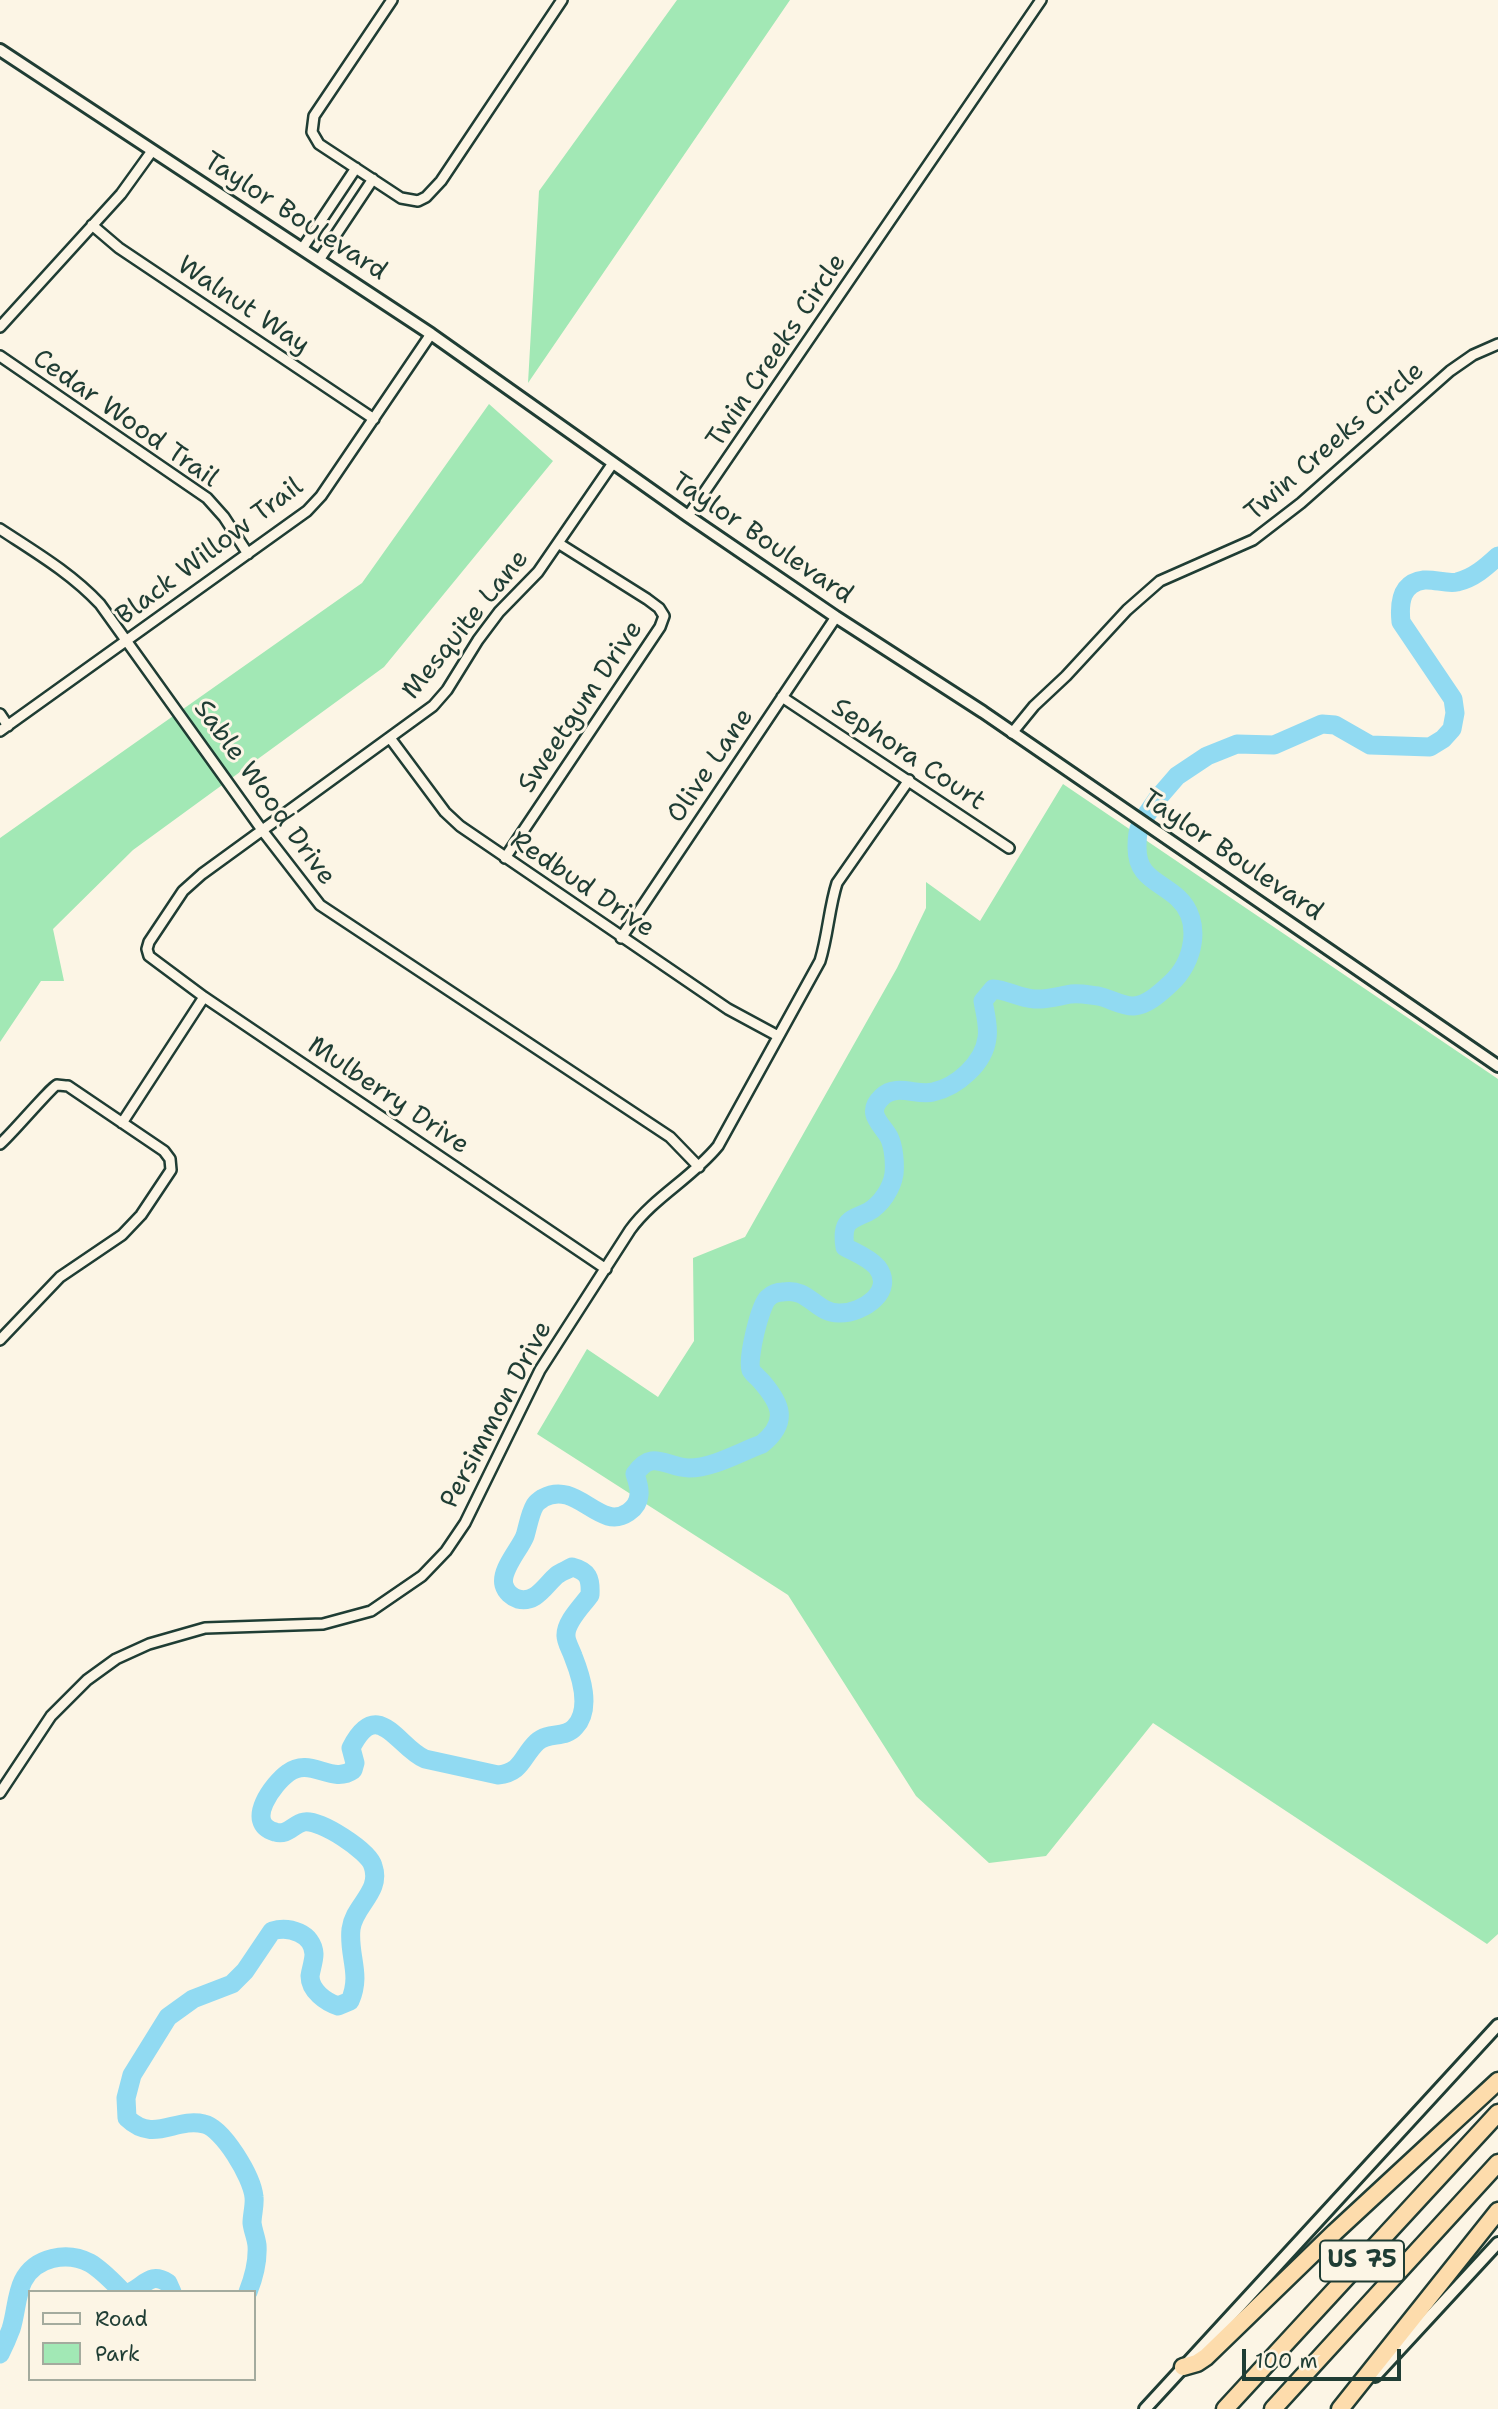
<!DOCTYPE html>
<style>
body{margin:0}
#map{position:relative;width:1498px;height:2409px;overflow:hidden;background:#fcf5e5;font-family:"Shantell Sans",sans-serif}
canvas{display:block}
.legend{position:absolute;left:28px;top:2290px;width:228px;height:91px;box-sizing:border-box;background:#fcf5e5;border:2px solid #a4ab9e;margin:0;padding:9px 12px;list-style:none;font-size:21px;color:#1f3d34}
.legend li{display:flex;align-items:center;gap:14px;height:35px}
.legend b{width:35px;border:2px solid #a4ab9e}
.scale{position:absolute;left:1242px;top:2349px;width:159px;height:32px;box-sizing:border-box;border:4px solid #1f3d34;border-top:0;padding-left:9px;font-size:21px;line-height:24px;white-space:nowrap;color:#1f3d34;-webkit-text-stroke:5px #fcf5e5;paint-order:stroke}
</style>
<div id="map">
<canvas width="1498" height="2409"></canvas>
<ul class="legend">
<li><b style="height:9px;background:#fcf5e5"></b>Road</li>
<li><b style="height:19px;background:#a2e8b5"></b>Park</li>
</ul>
<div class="scale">100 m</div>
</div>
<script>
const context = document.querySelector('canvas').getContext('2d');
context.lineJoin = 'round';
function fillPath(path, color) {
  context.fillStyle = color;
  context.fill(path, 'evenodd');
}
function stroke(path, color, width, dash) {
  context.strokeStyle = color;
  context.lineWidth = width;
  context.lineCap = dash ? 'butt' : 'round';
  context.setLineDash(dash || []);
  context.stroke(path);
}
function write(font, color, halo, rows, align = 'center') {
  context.font = font + ' "Shantell Sans",sans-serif';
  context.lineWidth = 6;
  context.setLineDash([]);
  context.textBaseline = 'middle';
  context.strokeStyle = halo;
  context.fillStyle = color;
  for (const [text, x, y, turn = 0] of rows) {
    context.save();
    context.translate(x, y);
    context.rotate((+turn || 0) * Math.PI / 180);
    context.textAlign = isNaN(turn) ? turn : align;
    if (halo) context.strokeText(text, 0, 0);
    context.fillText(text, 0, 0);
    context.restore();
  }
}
fillPath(new Path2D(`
 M677 0H790L528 383 539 191Z
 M489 404 553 461 384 667 133 850 53 929 64 981H41L0 1042V838L362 583Z
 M1063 784 1498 1079V1934L1487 1944 1153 1723 1046 1856 989 1863 916 1796 788 1595 537 1434 587 1349 658 1397 694 1341 693 1258 745 1237 897 968 926 908V882L980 921Z`), '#a2e8b5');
stroke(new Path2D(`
 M1147 814 1158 798 1177 776 1207 756 1237 744 1274 745 1322 724 1335 725 1370 745 1430 747 1443 739 1452 729 1455 713 1453 699 1401 622C1399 603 1401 583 1424 580 1435 579 1446 584 1457 582 1474 578 1486 567 1498 556
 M131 2292C146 2284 151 2272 168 2283L172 2292
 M248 2292C254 2277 258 2260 257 2245 256 2237 253 2231 252 2223 252 2215 255 2205 254 2197 252 2177 223 2128 204 2124 175 2117 154 2144 127 2118L126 2098 132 2075 168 2017 193 1999 232 1984 245 1971 272 1931C289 1926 313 1933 314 1954 314 1961 311 1969 310 1976 310 1991 326 2002 338 2006L350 2001C362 1974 348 1956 351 1929 354 1905 382 1892 373 1866 369 1851 320 1819 304 1822 293 1824 288 1836 275 1832 243 1823 274 1783 288 1773 310 1756 332 1785 353 1770L355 1763 351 1748C378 1695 398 1748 425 1759L498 1775C522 1773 522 1756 537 1742 549 1731 565 1739 575 1727 592 1709 581 1676 573 1656 571 1650 566 1642 566 1636 565 1622 583 1605 590 1595 591 1578 588 1571 572 1567 567 1570 561 1572 557 1575 546 1584 536 1604 518 1599 512 1597 506 1592 504 1585 500 1570 520 1549 525 1536 528 1526 530 1513 535 1505 537 1502 540 1500 543 1498 569 1484 587 1510 608 1516 622 1520 638 1509 639 1495 640 1488 637 1480 635 1474 653 1448 666 1468 689 1468 713 1468 740 1452 762 1444 789 1422 781 1404 762 1382 759 1378 753 1374 751 1370 747 1359 760 1305 768 1298 772 1294 778 1292 783 1292 809 1287 816 1314 840 1313 863 1313 896 1291 877 1267 868 1257 856 1253 845 1247 844 1241 843 1233 846 1226 850 1218 860 1216 868 1212 881 1205 892 1188 894 1174 895 1164 894 1147 889 1137 881 1123 865 1113 882 1097 896 1083 917 1096 933 1092 957 1087 984 1063 987 1038 989 1026 985 1013 983 1001L993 989C1007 990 1019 998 1034 999 1046 1000 1059 996 1071 994 1080 993 1089 995 1098 996 1109 998 1123 1007 1134 1006 1148 1005 1161 992 1170 984 1194 963 1203 921 1178 898 1158 880 1137 878 1137 847 1137 839 1137 833 1140 826
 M0 2354C4 2346 8 2337 11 2329 16 2314 16 2295 23 2281 35 2257 67 2251 90 2263 102 2270 113 2282 123 2292`), '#91daf2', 19);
const minor = new Path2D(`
 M392 0 314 116 312 132 319 144 401 198 418 201 426 197 441 181 562 0
 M92 225 119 248 374 419
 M302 249 356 168
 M319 260 373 179
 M0 327 121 194 152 151
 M0 356 207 498 224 517 248 554
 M688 516 1041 0
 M0 529C35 552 71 573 100 604L262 830 320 905 670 1137 699 1167
 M782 697 1009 848
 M0 714 8 726
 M0 731 307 511 321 496 431 334
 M1012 733 1034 706 1066 676 1127 610 1160 581 1253 540 1301 503 1450 371 1473 355 1498 344
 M390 738 445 812 460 826 728 1009 778 1036
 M505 858 660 627 664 616 659 608 647 599 558 543
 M621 938 836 617
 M122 1123 204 997
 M0 1144C11 1135 51 1087 57 1085 58 1085 66 1086 68 1086L164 1151 170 1159 171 1170 141 1215 122 1235 60 1277 0 1340
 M606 1269 204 997 149 956 147 949 149 942 183 891 202 874 433 706 447 690 478 640 499 612 538 572 613 463
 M0 1793 51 1716 87 1680 116 1659 149 1644 205 1628 323 1624 371 1611 422 1576 446 1551 465 1523 540 1370 630 1230C654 1197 692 1178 718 1146L820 961C828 935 829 908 837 883L909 780`);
const tertiary = new Path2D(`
 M0 50 431 334 688 516 836 617 983 712 1498 1066
 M1375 2376 1498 2243
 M1145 2409 1498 2025`);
const motorway = new Path2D(`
 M1183 2367 1197 2363 1206 2357 1335 2232 1498 2081
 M1225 2409 1498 2113
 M1273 2409 1498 2163
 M1340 2409 1498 2211`);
stroke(minor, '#1f3d34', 14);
stroke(tertiary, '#1f3d34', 16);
stroke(motorway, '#1f3d34', 21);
stroke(minor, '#fcf5e5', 9);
stroke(tertiary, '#fcf5e5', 10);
stroke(motorway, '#fddcac', 16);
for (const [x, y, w] of [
 [1362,2261,84]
]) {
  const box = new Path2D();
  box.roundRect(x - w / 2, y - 20.5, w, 41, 5);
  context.fillStyle = '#fcf5e5';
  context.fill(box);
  stroke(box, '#1f3d34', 2);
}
write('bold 24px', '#1f3d34', null, [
 ["US 75",1362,2261]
]);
write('26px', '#1f3d34', '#fcf5e5', [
 ["Taylor Boulevard",295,217,33],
 ["Walnut Way",243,306,34],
 ["Twin Creeks Circle",777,351,-56],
 ["Cedar Wood Trail",125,419,35],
 ["Twin Creeks Circle",1335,442,-41],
 ["Taylor Boulevard",762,539,34],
 ["Black Willow Trail",210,552,-37],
 ["Mesquite Lane",466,625,-51],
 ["Sweetgum Drive",581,707,-56],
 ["Sephora Court",908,755,34],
 ["Olive Lane",711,766,-56],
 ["Sable Wood Drive",264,793,54],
 ["Taylor Boulevard",1232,856,34],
 ["Redbud Drive",582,885,34],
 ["Mulberry Drive",388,1096,34],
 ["Persimmon Drive",497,1415,-62]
]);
</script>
